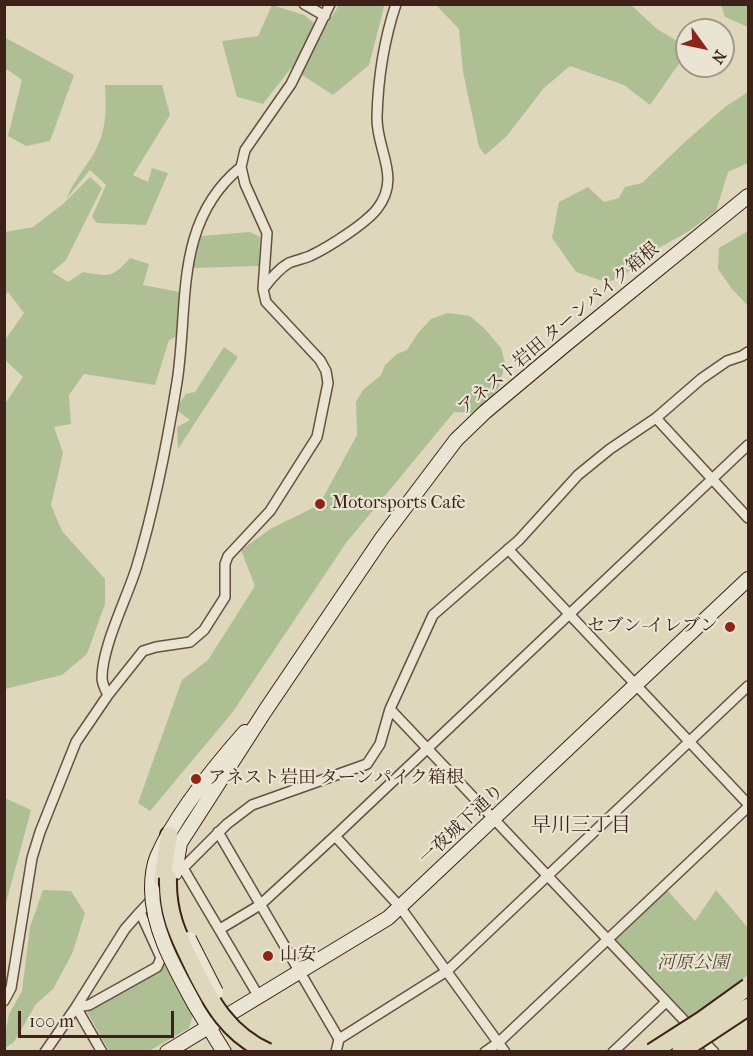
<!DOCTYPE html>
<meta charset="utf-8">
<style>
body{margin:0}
#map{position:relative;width:753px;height:1056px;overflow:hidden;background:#dfd7bc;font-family:"IM FELL French Canon",serif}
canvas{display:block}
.frame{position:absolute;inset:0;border:6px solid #3d2218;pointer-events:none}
.north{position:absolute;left:675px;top:18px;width:60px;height:60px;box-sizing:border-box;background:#eae5d3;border:2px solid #a59788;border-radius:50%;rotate:123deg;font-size:16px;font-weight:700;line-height:24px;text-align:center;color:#3d2218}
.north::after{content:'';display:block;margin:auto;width:21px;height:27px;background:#8f2418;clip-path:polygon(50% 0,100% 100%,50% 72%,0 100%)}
.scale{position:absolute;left:18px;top:1011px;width:156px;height:27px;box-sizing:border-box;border:3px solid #3d2218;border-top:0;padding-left:8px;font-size:18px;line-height:21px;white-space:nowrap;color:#3d2218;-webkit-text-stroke:4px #eae5d3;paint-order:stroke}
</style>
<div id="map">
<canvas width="753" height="1056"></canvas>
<div class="frame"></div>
<div class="north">N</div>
<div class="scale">100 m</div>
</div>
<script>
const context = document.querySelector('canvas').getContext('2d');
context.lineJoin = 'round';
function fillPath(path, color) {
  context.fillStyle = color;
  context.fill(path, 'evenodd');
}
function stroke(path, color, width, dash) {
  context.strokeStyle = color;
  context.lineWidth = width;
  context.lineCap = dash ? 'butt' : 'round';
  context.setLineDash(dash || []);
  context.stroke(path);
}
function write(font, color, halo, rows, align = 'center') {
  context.font = font + ' "IM FELL French Canon","Noto Serif JP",serif';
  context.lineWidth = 4.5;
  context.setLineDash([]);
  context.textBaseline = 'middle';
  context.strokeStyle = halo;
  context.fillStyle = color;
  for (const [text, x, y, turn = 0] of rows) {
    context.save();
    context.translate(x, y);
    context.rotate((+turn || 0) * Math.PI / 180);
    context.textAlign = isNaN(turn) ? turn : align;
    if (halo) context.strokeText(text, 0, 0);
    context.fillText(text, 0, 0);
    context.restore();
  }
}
fillPath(new Path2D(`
 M272 5 304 15 323 30 339 5H382L384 7 369 65 333 95 291 68 263 104 237 97 222 41 258 36Z
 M436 5H631L657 29 687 47V52L650 105 624 85 570 66 544 88 506 137 485 155 479 147 463 72 459 29Z
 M721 5H748V27L725 17Z
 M4 37 74 75 50 141 26 146 8 136 22 80 8 70H5Z
 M105 85H162L170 115 133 175 148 182 152 168 168 173 146 225 97 223 92 217 106 185 90 170 67 198C74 178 90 164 98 145 107 125 106 106 105 85Z
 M748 92V163L728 172 716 211 689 231 657 249 619 279 606 282 576 272 552 238 559 202 588 187 604 202 619 198 625 187 642 183 686 141 725 107Z
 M90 177 102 188 66 260 52 272 68 282 83 272C110 277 112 278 130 258L149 264 143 285 185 293 181 334 169 340 155 385 84 374 69 395 71 424 54 427 63 453 51 505 62 531 105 579V604L87 654 62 675 5 689V404L23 377 5 360V340L24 313 8 292 5 295V232L33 227 63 204Z
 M748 231V306L732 289 718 269 719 248Z
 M250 232 260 237 259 266 193 268 201 236Z
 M447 313 470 316 485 329 501 348 505 363 499 387 485 405 472 413 454 412 346 543 232 713 150 811 138 803 182 680 208 660 255 586 241 550 272 528 319 505 357 435 356 402 363 390 381 375 385 365 397 354 407 350 418 333 431 319Z
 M224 347 238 357 178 449 177 427 190 420 175 409 186 394 195 392Z
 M5 798 31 810 5 907Z
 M43 890 71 891 85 913 72 954 53 989 36 1004 14 1042 5 1048V1035L9 1014 22 991 30 927Z
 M667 890 695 921 716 890 748 928V975L688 1019 615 939Z
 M168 964 194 1012 189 1028 149 1051 110 1052 87 1012Z`), '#aebf94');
const street = new Path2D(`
 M304 4 325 16
 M263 289C270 280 278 269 289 263 296 260 303 259 310 256 329 247 365 224 377 209 402 177 376 150 377 117 378 79 384 40 396 4
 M656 418 748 518
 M508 549 748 804
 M108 695C105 689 102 684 102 678 102 647 126 600 136 569 154 510 167 444 177 382 189 306 173 222 241 167
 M390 709 714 1052
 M218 832 339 1039 336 1052
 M335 836 400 907 505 1052
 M220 929 260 905 335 836 748 445
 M259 997 183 868 227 824 252 805 367 764 380 744 390 709 433 615 519 540 578 475 610 449 656 418 701 379 727 361 742 356 748 352
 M4 1001 11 988 32 858 40 832 76 742 108 695 143 651 156 647 190 642 204 630 225 597V564L228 556 270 511 317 437 328 383 326 371 320 360 266 302 263 289 267 233 245 184 241 167 245 150 291 84 330 4
 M339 1039 447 971 748 686
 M45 1052 76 1007 125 929 140 912
 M102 1052 76 1007 89 1005 157 967 161 958 140 912 154 897
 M485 1052 498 1043 748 807
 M613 1052 666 1002`);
const secondary = new Path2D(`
 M175 873 180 843 265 711 382 538 456 440 485 412 565 345 748 196
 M152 889C152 878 153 867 157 857 175 815 215 766 245 732
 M195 1005 224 1052
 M167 1052 388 918 748 579`);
const highway = new Path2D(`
 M162 881 169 835`);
stroke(street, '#664f41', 12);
stroke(secondary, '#3d2218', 16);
stroke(highway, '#3d2218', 20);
stroke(street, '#eae5d3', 9);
stroke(secondary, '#eae5d3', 14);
stroke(highway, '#dfd7bc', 16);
const secondaryBridge = new Path2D(`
 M152 889C152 930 176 970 195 1005
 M189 939 216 992`);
const highwayBridge = new Path2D(`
 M168 878C167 914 178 935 193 966 211 1003 229 1035 268 1052
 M652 1052 702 1020 748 987
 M680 1052 748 1007`);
stroke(secondaryBridge, '#3d2218', 16, []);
stroke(highwayBridge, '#3d2218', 20, []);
stroke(secondaryBridge, '#eae5d3', 14);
stroke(highwayBridge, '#dfd7bc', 16);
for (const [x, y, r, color] of [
 [320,504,6,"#8f2418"],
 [730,627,6,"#8f2418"],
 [196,779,6,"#8f2418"],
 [268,956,6,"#8f2418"]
]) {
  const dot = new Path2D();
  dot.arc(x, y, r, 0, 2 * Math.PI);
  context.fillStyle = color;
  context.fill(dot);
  stroke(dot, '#eae5d3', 2);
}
write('18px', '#3d2218', '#eae5d3', [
 ["アネスト岩田 ターンパイク箱根",559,329,-40],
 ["一夜城下通り",462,825,-43]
]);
write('18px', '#3d2218', '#eae5d3', [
 ["Motorsports Cafe",332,504],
 ["セブン-イレブン",718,627,"right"],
 ["アネスト岩田 ターンパイク箱根",208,779],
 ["山安",280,956]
], 'left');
write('italic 18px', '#594937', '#eae5d3', [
 ["河原公園",693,964]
]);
write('20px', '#3d2218', '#eae5d3', [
 ["早川三丁目",581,826]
]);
</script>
